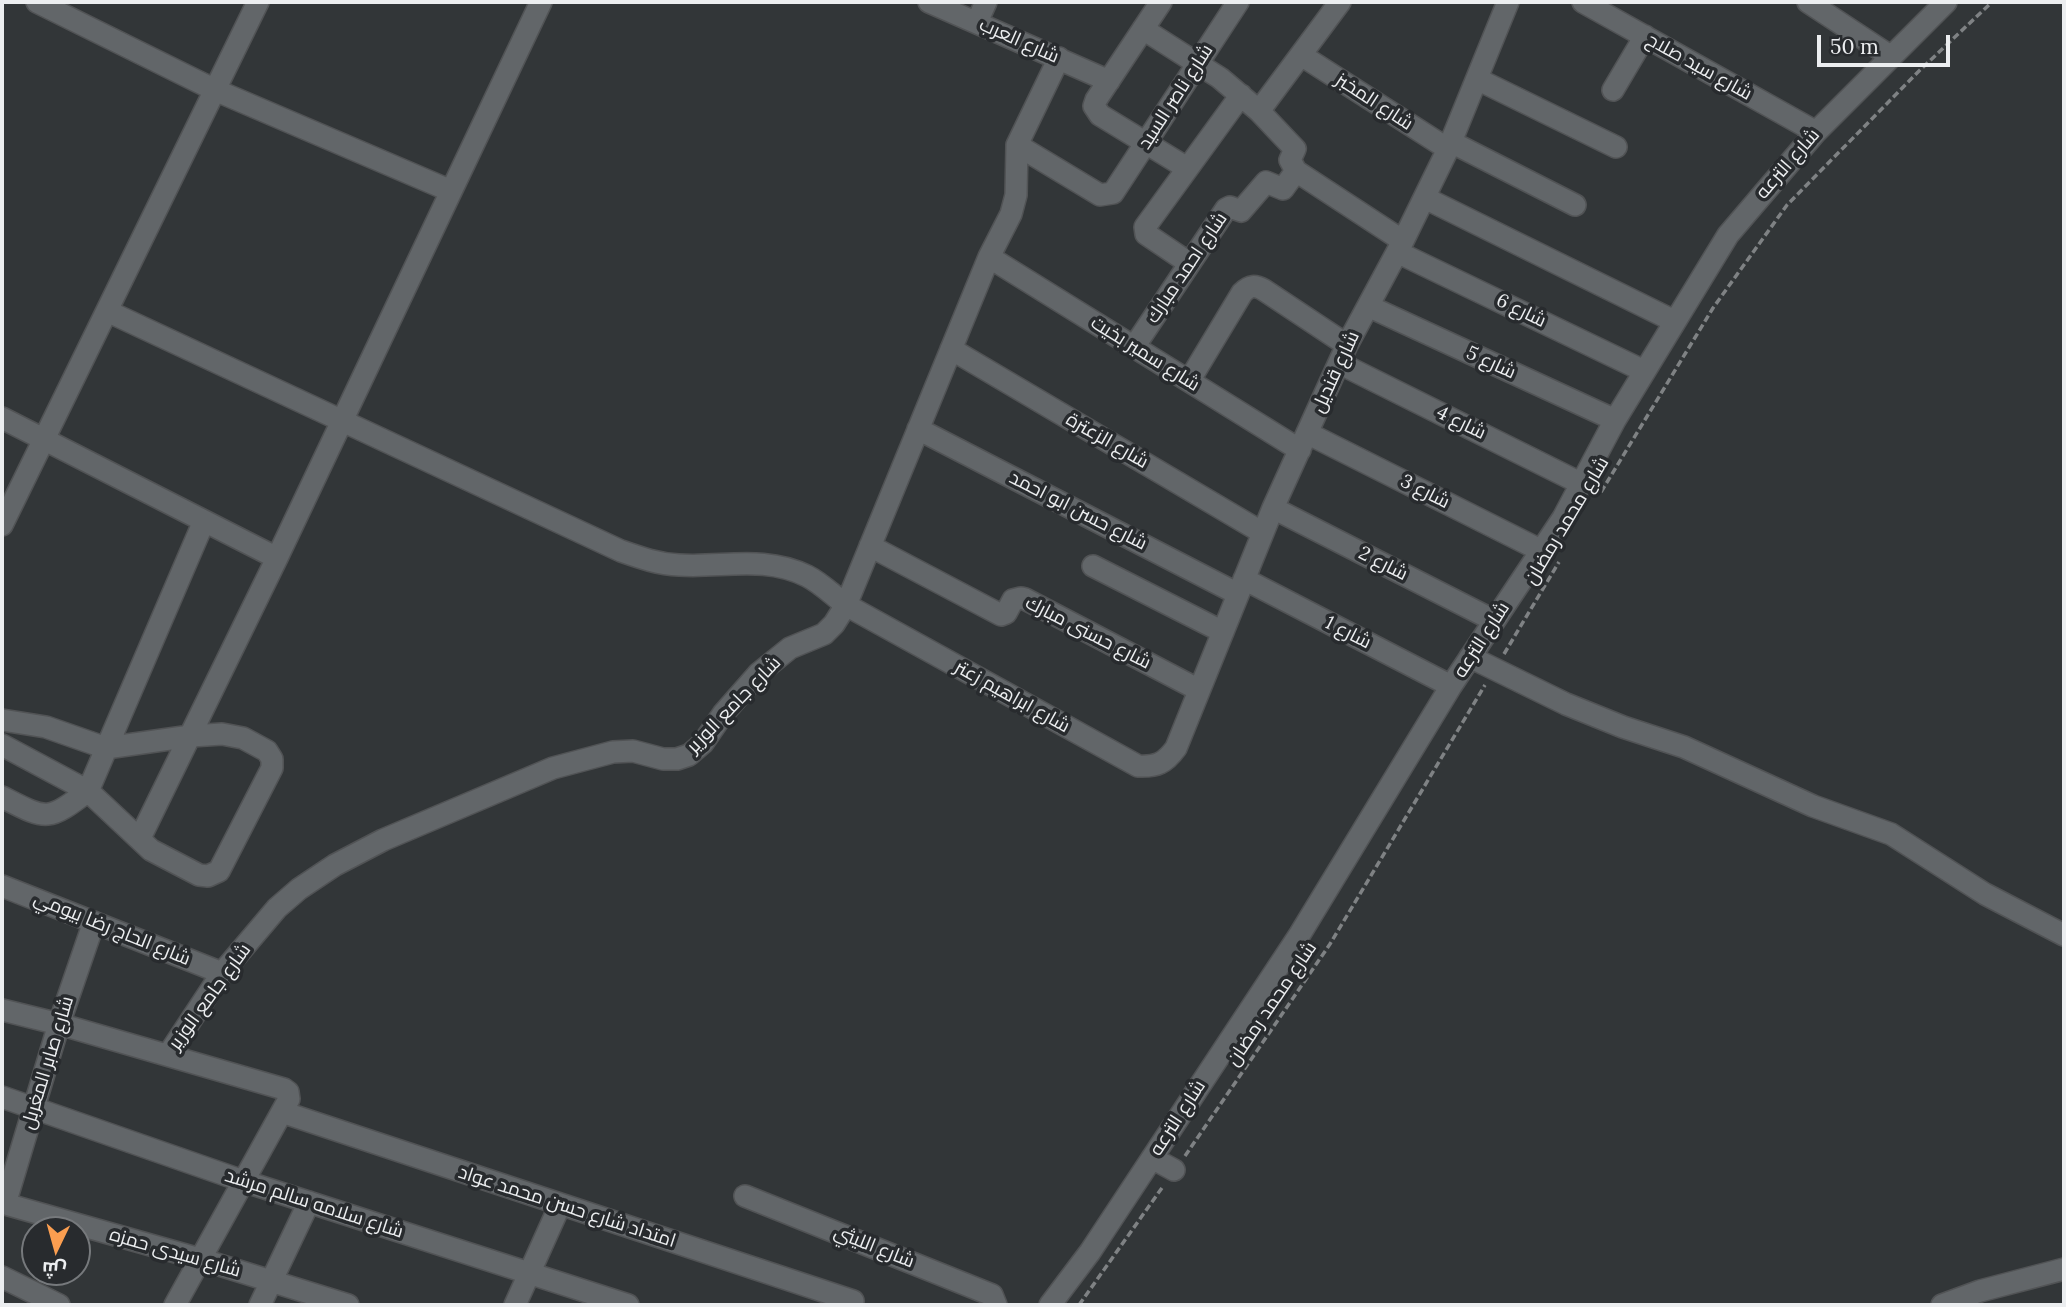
<!DOCTYPE html>
<meta charset="utf-8">
<style>
body{margin:0}
#map{position:relative;width:2066px;height:1307px;overflow:hidden;background:#323638;font-family:Lora,Cairo,serif}
canvas{display:block}
.frame{position:absolute;inset:0;border:4px solid #eceef0;pointer-events:none}
.north{position:absolute;left:21px;top:1216px;width:70px;height:70px;box-sizing:border-box;background:#282b2e;border:2px solid #76797c;border-radius:50%;rotate:185deg;font-size:19px;font-weight:700;line-height:28px;text-align:center;color:#eceef0}
.north::after{content:'';display:block;margin:auto;width:24px;height:32px;background:#fb9e50;clip-path:polygon(50% 0,100% 100%,50% 72%,0 100%)}
.scale{position:absolute;left:1817px;top:35px;width:133px;height:32px;box-sizing:border-box;border:4px solid #eceef0;border-top:0;padding-left:9px;font-size:21px;line-height:24px;white-space:nowrap;color:#eceef0;-webkit-text-stroke:5px #282b2e;paint-order:stroke}
</style>
<div id="map">
<canvas width="2066" height="1307"></canvas>
<div class="frame"></div>
<div class="north">ش</div>
<div class="scale">50 m</div>
</div>
<script>
const context = document.querySelector('canvas').getContext('2d');
context.lineJoin = 'round';
function stroke(path, color, width, dash) {
  context.strokeStyle = color;
  context.lineWidth = width;
  context.lineCap = dash ? 'butt' : 'round';
  context.setLineDash(dash || []);
  context.stroke(path);
}
function write(font, color, halo, rows, align = 'center') {
  context.font = font + ' Lora,Cairo,serif';
  context.lineWidth = 7;
  context.setLineDash([]);
  context.textBaseline = 'middle';
  context.strokeStyle = halo;
  context.fillStyle = color;
  for (const [text, x, y, turn = 0] of rows) {
    context.save();
    context.translate(x, y);
    context.rotate((+turn || 0) * Math.PI / 180);
    context.textAlign = isNaN(turn) ? turn : align;
    if (halo) context.strokeText(text, 0, 0);
    context.fillText(text, 0, 0);
    context.restore();
  }
}
const street = new Path2D(`
 M37 2 215 90 451 191
 M929 2 1109 81
 M1161 2 1096 100 1094 106 1100 115 1187 168
 M1583 2 1816 132
 M1808 2 1890 56
 M977 22 986 2
 M1301 55 1448 149
 M1477 79 1616 147
 M1613 90 1645 36
 M1259 111 1340 2
 M1451 142 1575 205
 M1017 145 1100 195 1113 193 1238 2
 M1296 171 1403 241
 M1425 198 1674 321
 M1397 252 1644 371
 M989 257 1300 450
 M1189 263 1146 234 1145 227 1241 95
 M1368 306 1615 420
 M107 311 621 551C641 558 658 564 679 565 722 568 764 555 807 576 821 583 834 596 846 605L1138 766C1157 767 1165 763 1176 748L1273 508 1347 345 1403 241 1448 149 1508 2
 M1134 347 1226 209 1230 207 1241 211 1266 182 1283 189 1296 171 1290 160 1295 149 1259 111 1220 78 1143 29
 M951 349 1263 533
 M1339 363 1582 484
 M1189 381 1242 293C1250 285 1255 285 1264 290L1347 345
 M2 418 277 558
 M918 429 1238 594
 M1307 433 1542 551
 M1273 508 1493 620
 M2 525 258 2
 M870 546 1001 615 1006 613 1013 600 1021 598 1025 599 1199 690
 M1093 566 1223 632
 M1244 579 1451 686
 M1470 657 1566 704 1623 727 1684 747 1813 806 1891 834 1985 894 2064 935
 M2 720 46 727 106 748 191 736 222 734 243 738 267 751 272 759V768L219 871 208 876 199 875 151 850 88 791 2 745
 M2 797C47 820 47 822 88 791L204 521
 M140 838 277 558 541 2
 M2 886 222 973
 M2 1010 59 1024 284 1089 288 1092 289 1099 175 1305
 M168 1055 222 973 277 908 299 889 335 865 383 840 553 768 613 752 633 751 663 759H677L689 755 703 743 723 714 759 673 790 648 824 634 834 624 846 605 989 257 1011 214 1016 195 1017 145 1059 58
 M2 1097 243 1181 628 1305
 M282 1112 853 1301
 M1152 1158 1174 1170
 M745 1196 992 1295 996 1305
 M2 1203 200 1259 348 1305
 M5 1204 59 1024 94 922
 M2 1277 59 1305
 M260 1305 309 1202
 M515 1305 560 1205
 M1050 1305 1090 1252 1300 934 1451 686 1563 518 1615 420 1728 235 1816 132 1946 2
 M1942 1305 1980 1291 2064 1269`);
stroke(street, '#515355', 24);
stroke(new Path2D(`
 M1601 492 1713 308 1787 205 1919 71 1992 2
 M1504 654 1559 562
 M1185 1156 1330 944 1485 685
 M1079 1305 1164 1185`), '#7f8284', 3.5, [7, 3.5]);
stroke(street, '#626669', 21);
write('19px', '#eceef0', '#282b2e', [
 ["شارع العرب",1019,41,24],
 ["شارع سيد صلاح",1699,67,29],
 ["شارع ناصر السيد",1176,97,-57],
 ["شارع المخبز",1374,102,33],
 ["شارع الترعه",1788,164,-49],
 ["شارع احمد مبارك",1187,268,-56],
 ["شارع 6",1521,311,26],
 ["شارع سمير بخيت",1145,354,32],
 ["شارع 5",1491,363,25],
 ["شارع قنديل",1336,372,-65],
 ["شارع 4",1461,423,26],
 ["شارع الزعترة",1107,441,30],
 ["شارع 3",1425,492,27],
 ["شارع حسن ابو احمد",1078,511,27],
 ["شارع محمد رمضان",1567,521,-59],
 ["شارع 2",1383,564,27],
 ["شارع حسنى مبارك",1088,633,27],
 ["شارع 1",1348,633,27],
 ["شارع الترعه",1482,640,-57],
 ["شارع ابراهيم زعتر",1012,697,29],
 ["شارع جامع الوزير",734,705,-46],
 ["شارع الحاج رضا بيومي",112,929,22],
 ["شارع جامع الوزير",210,997,-54],
 ["شارع محمد رمضان",1272,1004,-56],
 ["شارع صابر المغربل",48,1063,-73],
 ["شارع الترعه",1178,1118,-57],
 ["شارع سلامه سالم مرشد",314,1204,18],
 ["امتداد شارع حسن محمد عواد",567,1207,18],
 ["شارع الليثي",874,1247,22],
 ["شارع سيدى حمزه",175,1253,16]
]);
</script>
